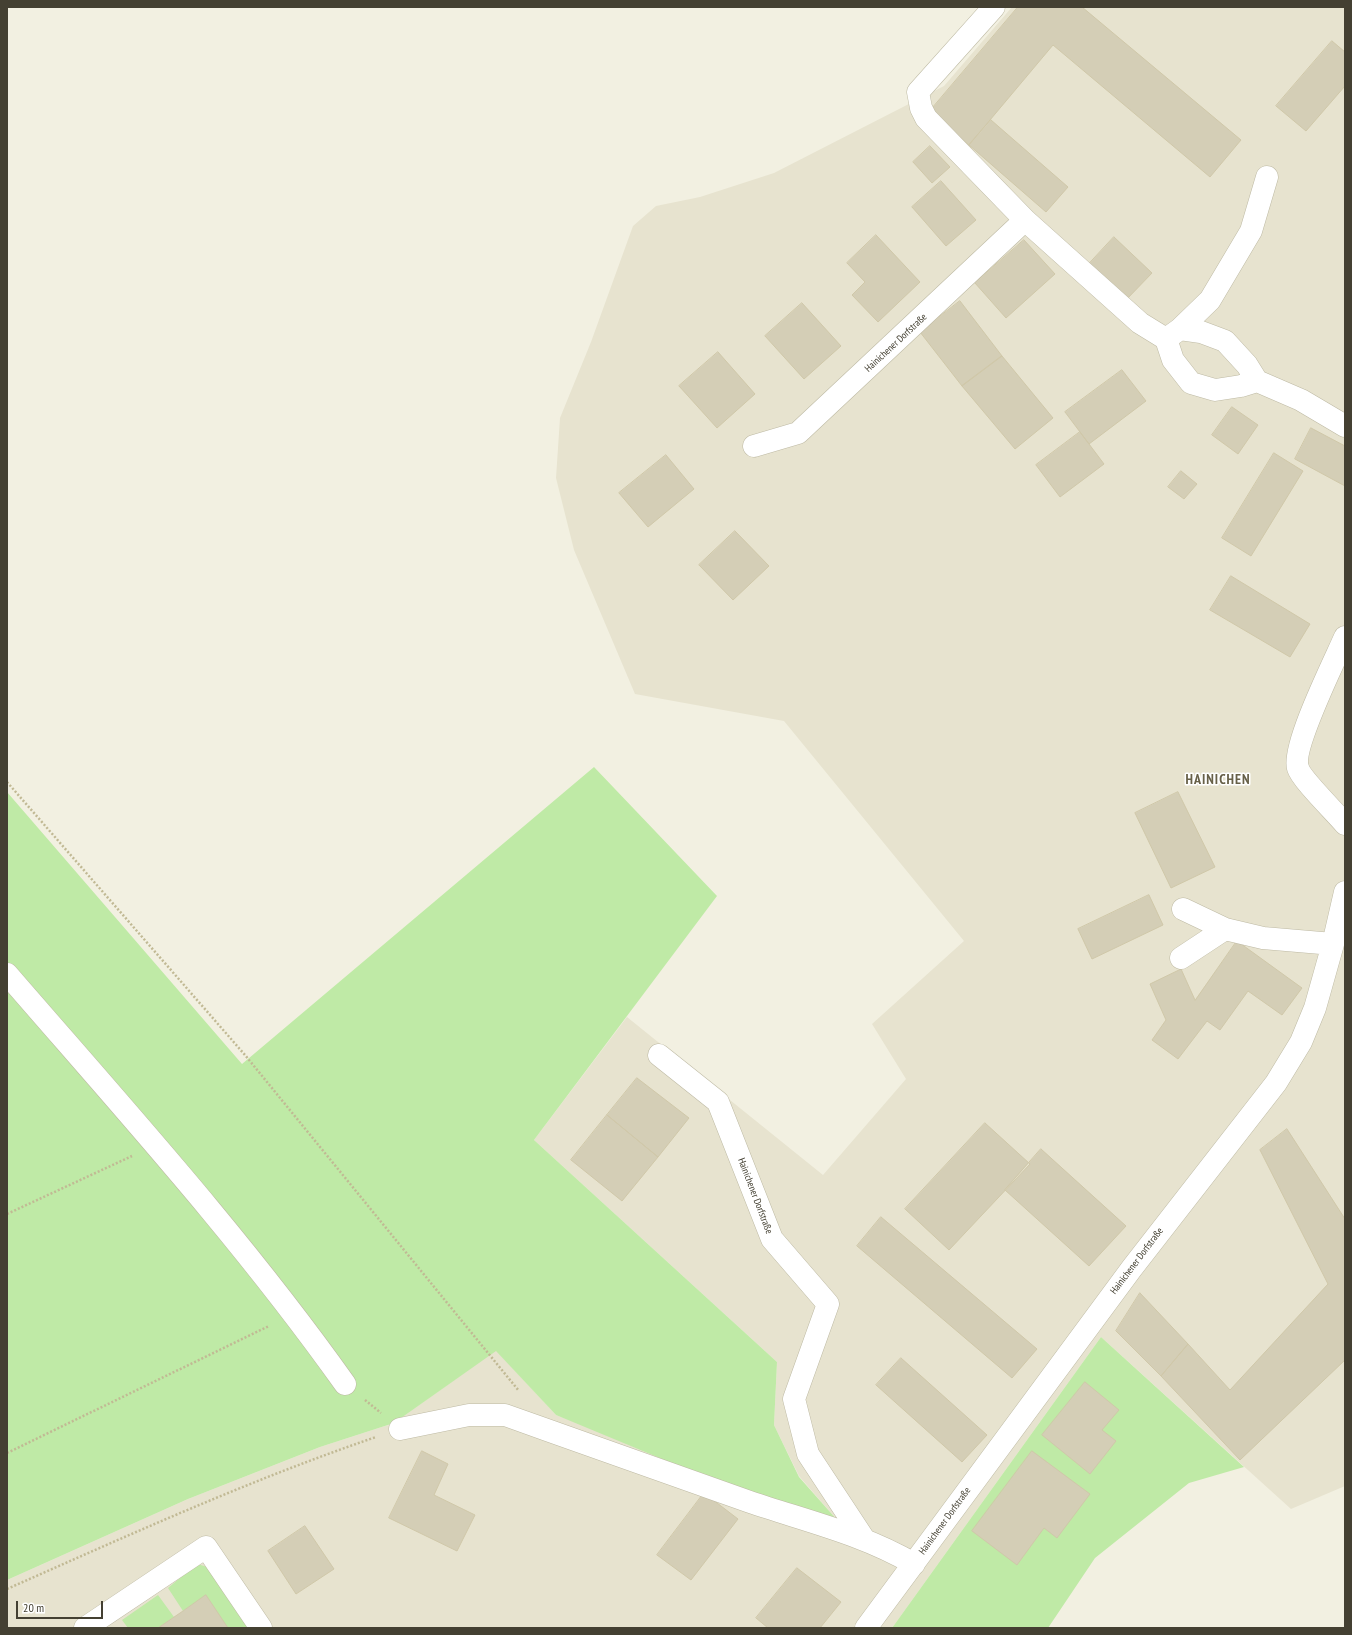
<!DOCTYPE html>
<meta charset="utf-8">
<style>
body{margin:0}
#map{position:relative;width:1352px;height:1635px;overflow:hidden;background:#f2f0e1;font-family:"PT Sans Narrow",sans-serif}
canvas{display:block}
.frame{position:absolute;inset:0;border:8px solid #444032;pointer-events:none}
.scale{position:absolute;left:16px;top:1601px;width:87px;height:18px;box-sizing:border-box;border:2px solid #444032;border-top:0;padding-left:5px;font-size:12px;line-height:14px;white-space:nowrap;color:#444032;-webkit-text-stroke:3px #fff;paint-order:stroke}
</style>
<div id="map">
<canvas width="1352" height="1635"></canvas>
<div class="frame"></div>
<div class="scale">20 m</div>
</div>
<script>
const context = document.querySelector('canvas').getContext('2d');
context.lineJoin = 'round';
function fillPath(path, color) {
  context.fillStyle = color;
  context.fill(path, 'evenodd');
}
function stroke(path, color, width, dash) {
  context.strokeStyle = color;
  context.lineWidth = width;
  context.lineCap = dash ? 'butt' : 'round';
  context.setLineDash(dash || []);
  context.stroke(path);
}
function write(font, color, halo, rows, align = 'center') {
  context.font = font + ' "PT Sans Narrow",sans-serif';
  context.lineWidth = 3;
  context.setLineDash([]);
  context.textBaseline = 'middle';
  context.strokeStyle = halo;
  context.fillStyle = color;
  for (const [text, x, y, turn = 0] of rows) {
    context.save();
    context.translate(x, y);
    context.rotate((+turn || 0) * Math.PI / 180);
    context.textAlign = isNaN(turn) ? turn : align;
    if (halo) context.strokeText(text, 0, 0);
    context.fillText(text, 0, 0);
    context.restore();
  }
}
fillPath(new Path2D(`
 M1012 7H1345V1486L1291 1509 1101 1337 892 1628H7V1580L188 1499 320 1447 394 1423 496 1350 556 1415 837 1520 799 1476 774 1425 777 1362 534 1140 627 1017 823 1175 906 1079 872 1024 964 941 784 721 635 694 574 550 556 478 560 418 591 342 633 226 656 206 700 197 774 173 944 86Z`), '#e7e3cf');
fillPath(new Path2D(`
 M594 767 717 896 534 1140 777 1362 774 1425 799 1477 838 1521 737 1490 556 1415 496 1351 394 1423 320 1447 188 1499 7 1580V792L242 1064Z
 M1101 1337 1244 1467 1189 1483 1095 1558 1048 1628H892Z
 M197 1564 211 1568 250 1628H228L206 1596 183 1611 168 1588 180 1578 178 1574Z
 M158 1595 174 1617 158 1628H128L122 1620Z`), '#bfeaa6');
const building = new Path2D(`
 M1018 7H1082L1241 140 1210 177 1053 45 969 145 930 111Z
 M1332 41 1345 52V86L1306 131 1276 106Z
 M991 120 1068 187 1046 212 969 145Z
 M930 146 950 167 932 183 913 162Z
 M941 181 976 220 946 246 912 207Z
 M876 235 920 282 878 322 852 295 865 282 847 263Z
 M1114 237 1152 273 1126 300 1088 265Z
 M1024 240 1055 274 1006 318 975 283Z
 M960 301 1002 356 962 386 920 332Z
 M802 303 841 346 804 379 765 336Z
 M718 352 755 394 717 428 679 386Z
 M1002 356 1053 418 1015 449 962 386Z
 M1122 370 1146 401 1089 444 1065 412Z
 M1232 407 1258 425 1238 454 1212 435Z
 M1311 428 1345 446V486L1295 459Z
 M1080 432 1104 464 1060 497 1036 465Z
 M1274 453 1303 471 1251 556 1222 538Z
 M666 455 694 489 648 527 619 493Z
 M1181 471 1197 484 1184 499 1168 487Z
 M735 531 769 566 733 600 699 565Z
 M1231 576 1310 624 1290 657 1210 610Z
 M1178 792 1215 867 1171 888 1135 813Z
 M1149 895 1163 925 1092 959 1078 929Z
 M1237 941 1302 988 1282 1015 1248 991 1220 1030 1207 1021 1178 1059 1152 1040 1166 1020 1150 984 1181 969 1195 1000Z
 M637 1078 689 1118 658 1157 607 1115Z
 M607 1115 658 1157 622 1201 571 1160Z
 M985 1123 1030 1164 949 1250 905 1209Z
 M1287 1129 1345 1219V1360L1240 1460 1161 1376 1188 1344 1230 1390 1328 1284 1260 1150Z
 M1041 1149 1126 1226 1089 1266 1005 1190Z
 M881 1217 1037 1349 1012 1378 857 1246Z
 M1140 1293 1188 1344 1161 1376 1116 1331Z
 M901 1358 987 1435 962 1462 876 1385Z
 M1085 1382 1119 1410 1102 1430 1116 1441 1090 1474 1042 1435Z
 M422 1451 448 1464 434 1495 475 1515 457 1551 389 1518Z
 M1032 1451 1090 1494 1057 1538 1044 1528 1017 1565 972 1531Z
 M704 1493 738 1519 691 1580 657 1555Z
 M305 1526 334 1569 296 1594 268 1551Z
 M797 1568 841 1602 820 1628H768L756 1618Z
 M206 1595 228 1628H158L183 1611Z`);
fillPath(building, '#d4ceb6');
stroke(building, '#d0c8a9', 1);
const minor = new Path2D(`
 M994 7 918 92 921 108 926 118 1025 220 1140 323 1166 339 1180 329 1201 332 1225 341 1247 365 1257 381 1301 400 1345 426
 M1180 329 1210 300 1251 231 1267 177
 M1166 339 1173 360 1191 383 1215 390 1241 386 1257 381
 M754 446 798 433 1025 220
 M1345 637C1335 660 1291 748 1298 768 1301 779 1336 813 1345 824
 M1183 909 1225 929 1263 938 1333 944
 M1181 958 1225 929
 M7 974C123 1108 242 1239 345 1384
 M659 1055 718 1102 772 1239 828 1304 794 1399 808 1454 864 1539
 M400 1429 469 1415H505C587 1444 669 1474 750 1502 806 1521 863 1534 914 1564
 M85 1628 206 1547 261 1628
 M866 1628 1132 1268 1276 1083 1301 1042 1315 1008 1333 944 1345 892`);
stroke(minor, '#bebaa4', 23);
stroke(new Path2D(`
 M7 782 245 1055 519 1391
 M7 1214 132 1156
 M365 1400 381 1413
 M7 1453 269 1326
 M7 1589C129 1535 250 1480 376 1437`), '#c1b994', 2.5, [2, 2]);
stroke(minor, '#fff', 22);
write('10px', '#444032', '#fff', [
 ["Hainichener Dorfstraße",896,343,-43],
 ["Hainichener Dorfstraße",755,1196,69],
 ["Hainichener Dorfstraße",1137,1261,-53],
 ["Hainichener Dorfstraße",945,1521,-54]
]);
context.letterSpacing = '1px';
write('bold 14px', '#676048', '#fff', [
 ["HAINICHEN",1218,780]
]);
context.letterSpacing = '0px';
</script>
